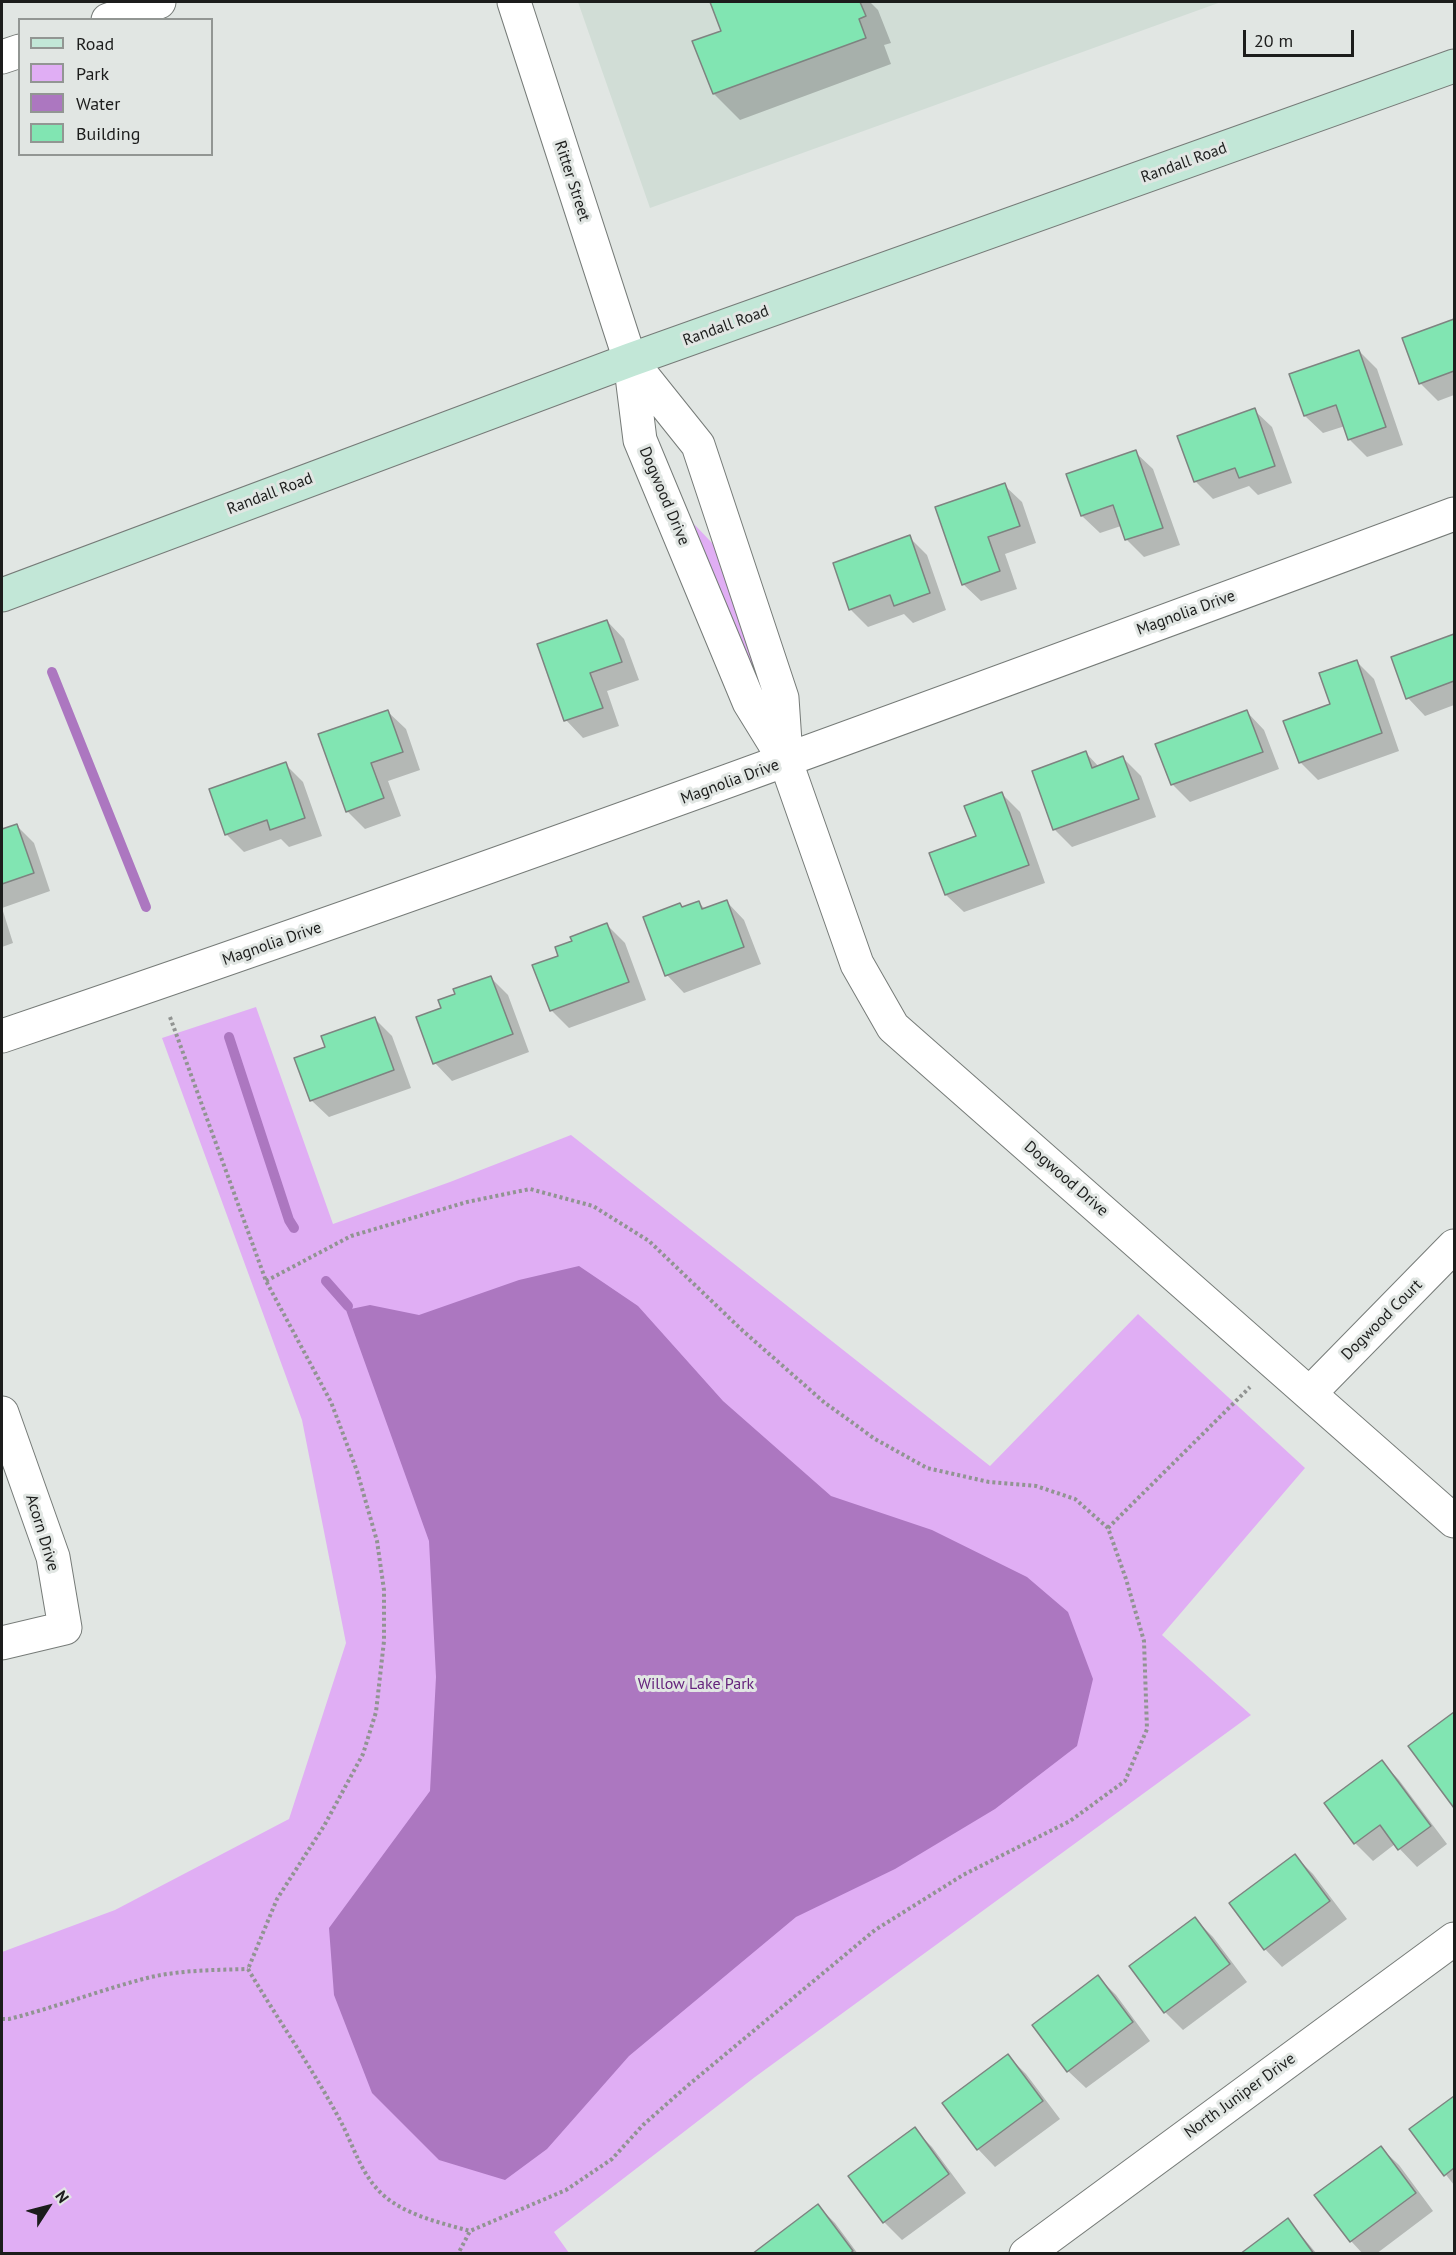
<!DOCTYPE html>
<style>
body{margin:0}
#map{position:relative;width:1456px;height:2255px;overflow:hidden;background:#e1e6e3;font-family:"PT Sans",sans-serif}
canvas{display:block}
.frame{position:absolute;inset:0;border:3px solid #1c1d1c;pointer-events:none}
.legend{position:absolute;left:18px;top:18px;width:195px;height:138px;box-sizing:border-box;background:#e1e6e3;border:2px solid #929693;margin:0;padding:8px 10px;list-style:none;font-size:18px;color:#1c1d1c}
.legend li{display:flex;align-items:center;gap:12px;height:30px}
.legend b{width:30px;border:2px solid #929693}
.north{position:absolute;left:18px;top:2177px;width:60px;height:60px;-webkit-text-stroke:4px #e1e6e3;paint-order:stroke;rotate:54deg;font-size:16px;font-weight:700;line-height:24px;text-align:center;color:#1c1d1c}
.north::after{content:'';display:block;margin:auto;width:21px;height:27px;background:#1c1d1c;clip-path:polygon(50% 0,100% 100%,50% 72%,0 100%)}
.scale{position:absolute;left:1243px;top:30px;width:111px;height:27px;box-sizing:border-box;border:3px solid #1c1d1c;border-top:0;padding-left:8px;font-size:18px;line-height:21px;white-space:nowrap;color:#1c1d1c;-webkit-text-stroke:4px #e1e6e3;paint-order:stroke}
</style>
<div id="map">
<canvas width="1456" height="2255"></canvas>
<div class="frame"></div>
<ul class="legend">
<li><b style="height:8px;background:#c2e7d7"></b>Road</li>
<li><b style="height:16px;background:#e0aef4"></b>Park</li>
<li><b style="height:16px;background:#ac77c0"></b>Water</li>
<li><b style="height:16px;background:#81e5b2"></b>Building</li>
</ul>
<div class="north">N</div>
<div class="scale">20 m</div>
</div>
<script>
const context = document.querySelector('canvas').getContext('2d');
context.lineJoin = 'round';
function fillPath(path, color) {
  context.fillStyle = color;
  context.fill(path, 'evenodd');
}
function stroke(path, color, width, dash) {
  context.strokeStyle = color;
  context.lineWidth = width;
  context.lineCap = dash ? 'butt' : 'round';
  context.setLineDash(dash || []);
  context.stroke(path);
}
function write(font, color, halo, rows, align = 'center') {
  context.font = font + ' "PT Sans",sans-serif';
  context.lineWidth = 6;
  context.setLineDash([]);
  context.textBaseline = 'middle';
  context.strokeStyle = halo;
  context.fillStyle = color;
  for (const [text, x, y, turn = 0] of rows) {
    context.save();
    context.translate(x, y);
    context.rotate((+turn || 0) * Math.PI / 180);
    context.textAlign = isNaN(turn) ? turn : align;
    if (halo) context.strokeText(text, 0, 0);
    context.fillText(text, 0, 0);
    context.restore();
  }
}
fillPath(new Path2D(`
 M578 2H1221L650 208Z`), '#d1ddd6');
fillPath(new Path2D(`
 M694 524 732 564 765 687 732 638Z
 M256 1007 333 1224 450 1182 571 1135 990 1466 1138 1314 1305 1468 1162 1635 1251 1715 755 2077 554 2232 569 2253 2 2254V1952L115 1910 289 1819 346 1643 302 1420 162 1038Z`), '#e0aef4');
fillPath(new Path2D(`
 M579 1266 638 1306 723 1401 831 1496 932 1530 1027 1577 1068 1612 1093 1679 1077 1746 995 1809 895 1869 796 1917 629 2056 547 2149 505 2180 439 2160 372 2093 334 1995 329 1928 430 1791 436 1677 429 1541 346 1310 370 1305 419 1315 519 1280Z`), '#ac77c0');
fillPath(new Path2D(`
 M711 2H870L878 10 891 43 884 45 891 64 740 120 714 94 723 32Z
 M1454 321V395L1438 401 1420 383 1404 339Z
 M1359 351 1377 369 1403 445 1367 457 1349 439 1345 426 1323 433 1305 416 1291 375Z
 M1254 410 1272 427 1292 483 1258 495 1249 486 1213 499 1195 481Z
 M1135 452 1153 469 1180 545 1144 557 1126 539 1121 526 1100 533 1082 516Z
 M1004 485 1022 502 1036 543 1005 554 1017 589 981 601 963 584Z
 M909 537 927 555 946 610 913 623 904 614 868 627 850 609Z
 M607 621 624 639 639 680 607 691 619 726 583 738 566 720Z
 M1454 636V705L1425 716 1408 698 1393 658Z
 M1356 661 1374 679 1399 751 1318 780 1300 762Z
 M388 712 406 729 420 770 388 781 401 816 365 829 347 811Z
 M1247 712 1264 730 1279 769 1190 802 1172 784Z
 M1086 753 1099 767 1123 758 1141 776 1156 817 1072 847 1054 829Z
 M285 764 303 782 322 836 289 847 281 839 244 852 226 834Z
 M1002 794 1020 812 1045 883 964 912 946 895Z
 M16 825 34 843 50 891 2 908 13 943 2 947V830Z
 M727 902 744 920 761 964 684 993 667 975 680 905 683 908 699 903 706 910Z
 M607 925 625 943 646 1000 569 1028 551 1010 560 957Z
 M490 977 508 995 529 1052 452 1081 435 1063 443 1009 457 994Z
 M375 1019 392 1036 411 1088 329 1117 311 1100 327 1048Z
 M1454 1713V1807L1410 1746Z
 M1382 1762 1399 1780 1447 1844 1417 1867 1395 1844 1373 1861 1355 1843 1326 1804Z
 M1295 1856 1313 1874 1347 1919 1282 1967 1265 1949Z
 M1195 1919 1213 1937 1247 1982 1183 2030 1165 2012Z
 M1098 1977 1116 1995 1150 2041 1086 2088 1068 2071Z
 M1008 2056 1026 2074 1060 2119 995 2167 978 2149Z
 M1454 2097V2185L1411 2130Z
 M914 2129 932 2147 966 2193 902 2240 884 2222 850 2177Z
 M1381 2148 1399 2165 1433 2211 1376 2254H1363L1351 2241Z
 M818 2206 835 2223 858 2254 754 2253Z
 M1288 2220 1317 2254H1243Z`), '#0003');
stroke(new Path2D(`
 M52 672 146 907
 M229 1037 289 1220 294 1228
 M326 1281 348 1306`), '#ac77c0', 10);
const building = new Path2D(`
 M710 2H860L866 16 859 19 866 38 713 94 692 41 721 31Z
 M1454 319V371L1419 384 1402 338Z
 M1359 350 1386 427 1348 440 1336 405 1304 416 1289 374Z
 M1255 408 1275 466 1239 478 1235 468 1194 482 1177 436Z
 M1136 450 1163 528 1125 540 1113 505 1081 516 1066 474Z
 M1005 483 1020 526 988 537 1000 571 962 585 935 507Z
 M910 535 930 593 894 606 890 595 849 610 833 563Z
 M607 620 622 662 590 673 603 708 564 721 537 644Z
 M1454 634V681L1406 699 1391 657Z
 M1357 660 1382 733 1299 763 1283 721 1330 704 1319 673Z
 M388 710 403 752 371 763 384 798 346 812 318 734Z
 M1247 710 1263 752 1171 785 1155 744Z
 M1086 751 1092 768 1123 756 1139 799 1053 830 1032 771Z
 M286 762 305 818 270 830 267 820 225 835 209 789Z
 M1002 792 1029 865 945 895 929 853 976 836 964 806Z
 M17 824 34 873 2 884V829Z
 M727 900 744 947 665 976 643 917 680 903 682 907 699 901 702 909Z
 M607 923 629 982 550 1011 532 965 558 956 555 947 572 941 570 937Z
 M491 976 513 1034 433 1064 416 1017 441 1008 438 1000 455 994 453 989Z
 M375 1017 394 1070 310 1101 294 1058 325 1047 321 1036Z
 M1454 1712V1808L1408 1746Z
 M1382 1760 1431 1826 1398 1850 1380 1825 1354 1844 1324 1803Z
 M1295 1854 1330 1901 1264 1950 1229 1903Z
 M1195 1917 1230 1964 1164 2013 1129 1966Z
 M1098 1975 1133 2022 1067 2072 1032 2025Z
 M1008 2054 1043 2101 977 2150 942 2103Z
 M1454 2096V2168L1444 2176 1409 2129Z
 M915 2127 949 2174 883 2223 848 2176Z
 M1381 2146 1416 2193 1350 2242 1314 2195Z
 M818 2204 853 2251 849 2254H752Z
 M1288 2218 1314 2254H1240Z`);
fillPath(building, '#81e5b2');
stroke(building, '#7e8380', 1.5);
const street = new Path2D(`
 M514 2 630 360 640 440 749 702 786 762 857 964 893 1027 1454 1521
 M108 20 159 2
 M2 57 20 51
 M630 360 698 445 782 698 786 757
 M2 1036C489 871 972 693 1454 514
 M1310 1393 1454 1246
 M2 1413 53 1557 65 1628 2 1643
 M1026 2254 1454 1939`);
const secondary = new Path2D(`
 M2 595 630 360 1454 66`);
stroke(street, '#767b78', 35);
stroke(secondary, '#767b78', 35);
stroke(new Path2D(`
 M170 1017 266 1281 331 1402 357 1471 377 1541 384 1590V1641L376 1712 363 1754 324 1826 277 1899 248 1969
 M266 1281 351 1236 467 1202 530 1189 593 1206 649 1241 743 1331 825 1403 875 1439 927 1468 989 1482 1036 1486 1075 1499 1108 1528 1126 1579 1144 1641 1147 1729 1125 1781 1070 1821 963 1875 875 1930 686 2087 643 2125 612 2159 566 2190 470 2231 458 2254
 M1108 1528 1250 1387
 M248 1969C278 2020 313 2069 341 2122 354 2147 361 2174 382 2194 405 2215 441 2223 470 2231
 M2 2019H9C57 2007 103 1989 151 1977 183 1970 215 1970 248 1969`), '#919492', 4, [3, 3]);
stroke(street, '#fff', 33);
stroke(secondary, '#c2e7d7', 33);
write('16px', '#1c1d1c', '#e1e6e3', [
 ["Randall Road",1184,163,-20],
 ["Ritter Street",572,181,72],
 ["Randall Road",726,326,-20],
 ["Randall Road",270,494,-21],
 ["Dogwood Drive",664,496,67],
 ["Magnolia Drive",1186,613,-20],
 ["Magnolia Drive",730,782,-20],
 ["Magnolia Drive",272,944,-19],
 ["Dogwood Drive",1066,1179,41],
 ["Dogwood Court",1382,1320,-45],
 ["Acorn Drive",42,1533,73],
 ["North Juniper Drive",1240,2096,-36]
]);
write('16px', '#65247c', '#e1e6e3', [
 ["Willow Lake Park",696,1684]
]);
</script>
